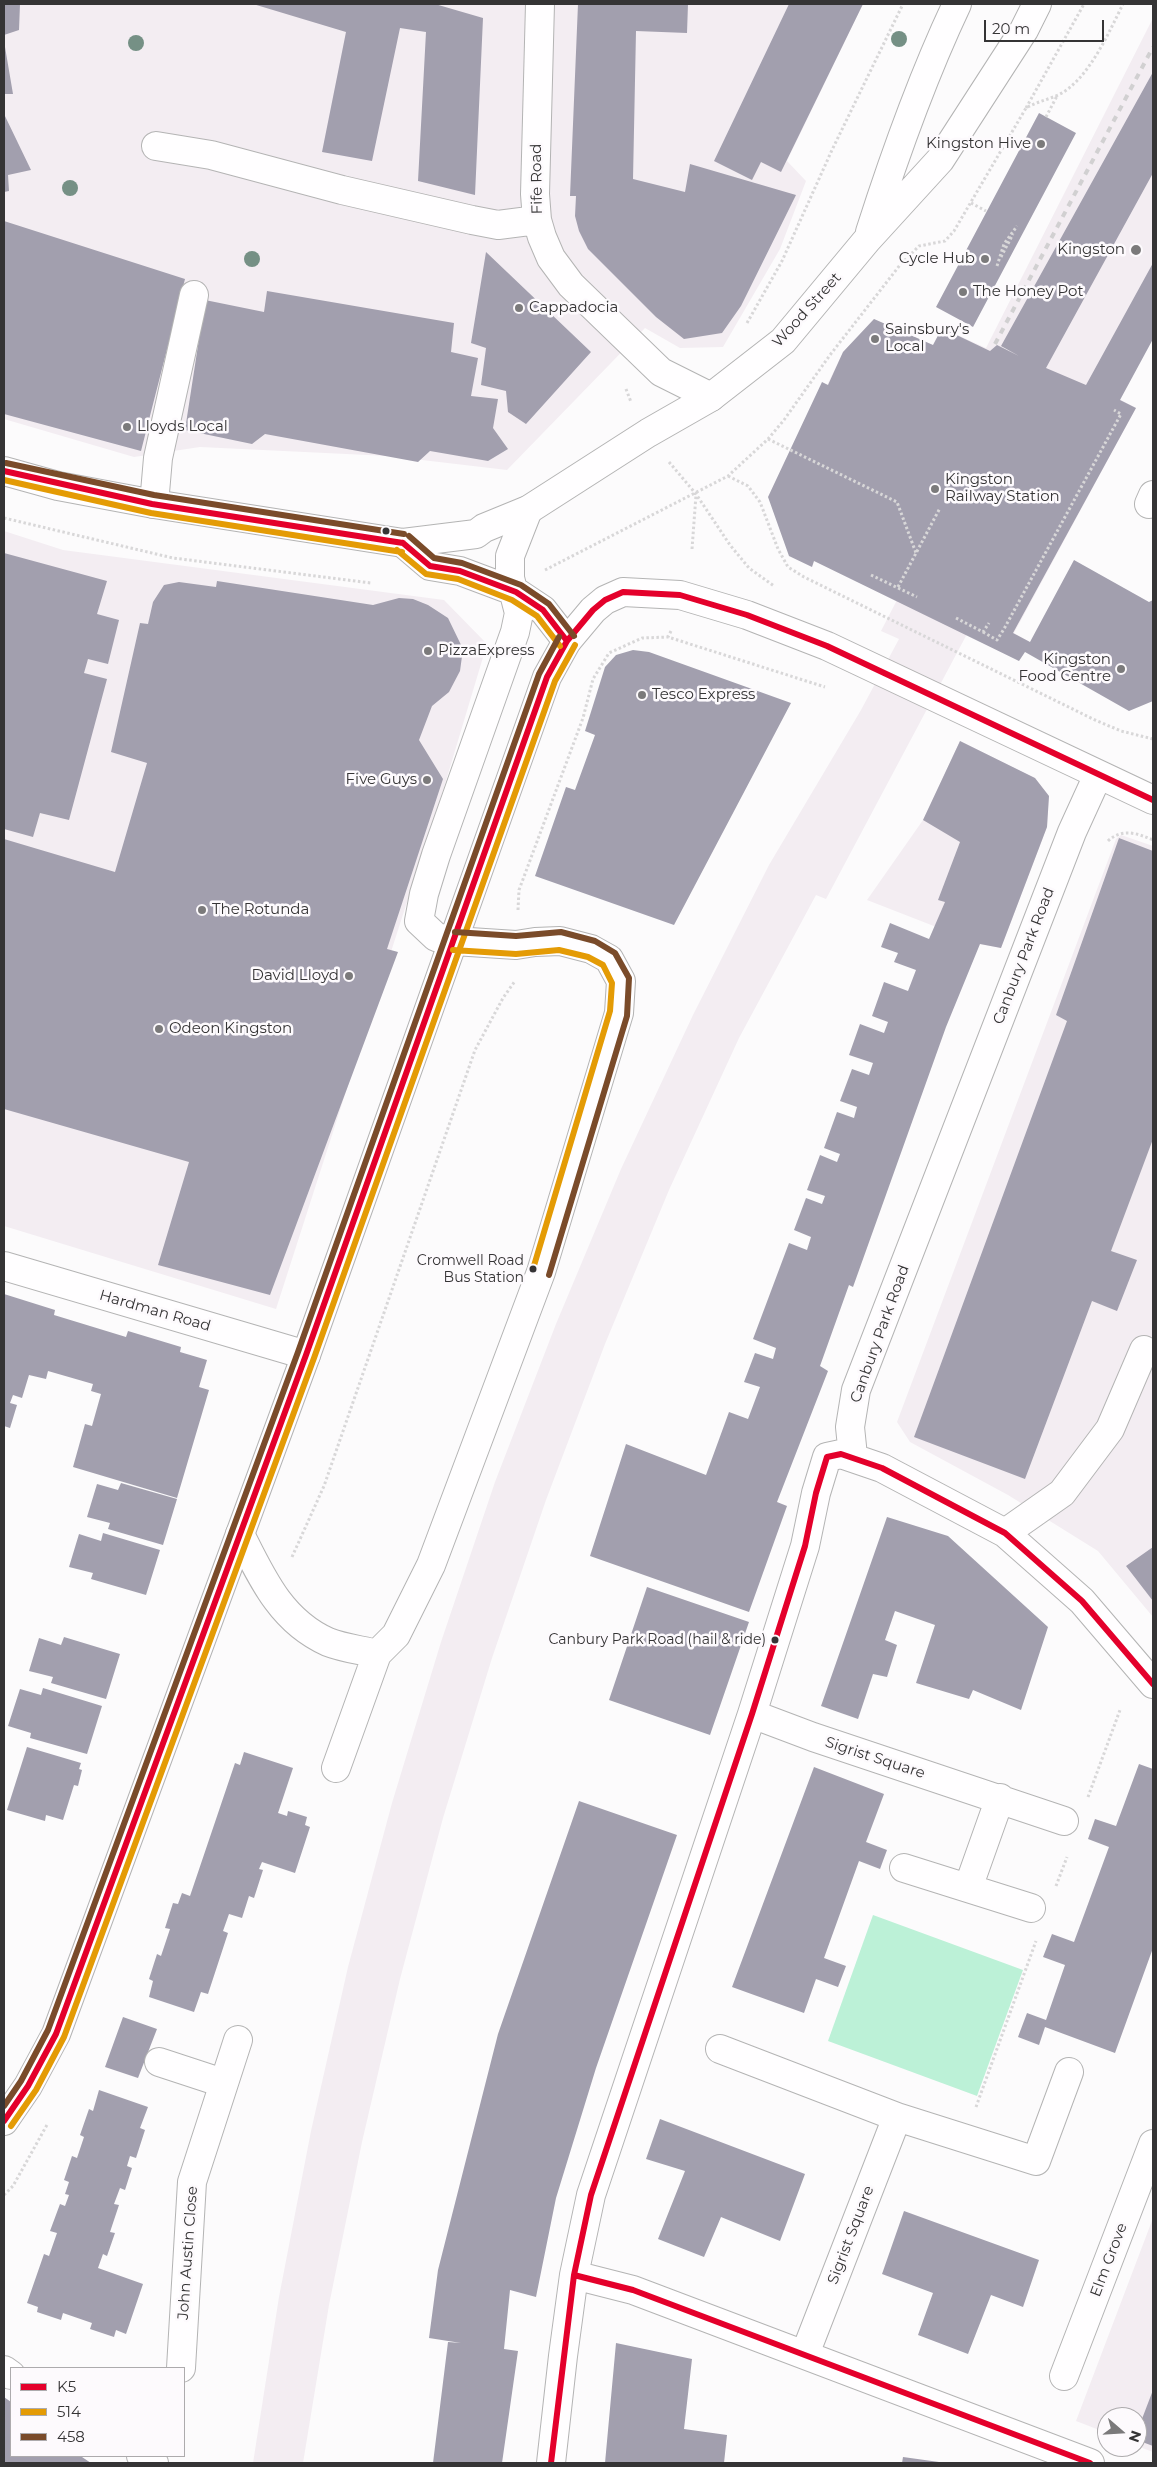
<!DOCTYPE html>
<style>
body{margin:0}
#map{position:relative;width:1157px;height:2467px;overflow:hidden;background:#fcfbfc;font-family:Montserrat,sans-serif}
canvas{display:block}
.frame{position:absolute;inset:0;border:5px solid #353435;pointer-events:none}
.legend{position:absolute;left:10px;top:2367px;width:175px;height:90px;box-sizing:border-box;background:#fdfafd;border:1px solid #adabad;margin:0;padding:6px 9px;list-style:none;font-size:15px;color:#353435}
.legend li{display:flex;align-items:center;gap:10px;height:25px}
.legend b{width:25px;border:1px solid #adabad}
.north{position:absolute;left:1097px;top:2407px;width:50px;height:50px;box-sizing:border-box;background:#fdfafd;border:1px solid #adabad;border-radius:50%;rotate:109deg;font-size:14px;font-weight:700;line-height:20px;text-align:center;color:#353435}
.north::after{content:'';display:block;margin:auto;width:18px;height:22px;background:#7b7a7b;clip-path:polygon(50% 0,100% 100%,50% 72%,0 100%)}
.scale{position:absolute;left:984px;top:20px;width:120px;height:22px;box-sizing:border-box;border:2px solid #353435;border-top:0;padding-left:6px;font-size:15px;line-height:18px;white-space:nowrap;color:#353435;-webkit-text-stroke:4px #fdfafd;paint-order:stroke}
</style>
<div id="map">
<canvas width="1157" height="2467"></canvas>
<div class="frame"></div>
<ul class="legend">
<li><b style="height:6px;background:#e4002b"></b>K5</li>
<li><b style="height:6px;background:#e49b05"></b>514</li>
<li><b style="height:6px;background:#7a4b2a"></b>458</li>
</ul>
<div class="north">N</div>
<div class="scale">20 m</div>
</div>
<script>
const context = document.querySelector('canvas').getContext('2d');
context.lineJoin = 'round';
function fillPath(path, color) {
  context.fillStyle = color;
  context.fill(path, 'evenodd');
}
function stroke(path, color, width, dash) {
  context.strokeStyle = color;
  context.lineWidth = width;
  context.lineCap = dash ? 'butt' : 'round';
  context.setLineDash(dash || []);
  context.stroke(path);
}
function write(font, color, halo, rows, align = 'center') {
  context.font = font + ' Montserrat,sans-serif';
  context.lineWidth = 5;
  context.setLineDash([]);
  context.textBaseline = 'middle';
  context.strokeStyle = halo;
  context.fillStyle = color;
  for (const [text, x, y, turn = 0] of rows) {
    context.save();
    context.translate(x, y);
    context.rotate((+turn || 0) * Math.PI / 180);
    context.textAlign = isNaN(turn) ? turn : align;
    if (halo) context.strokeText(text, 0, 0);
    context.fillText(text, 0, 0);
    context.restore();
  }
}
fillPath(new Path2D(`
 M4 4H863L787 161 806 181 780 249 723 347 680 348 645 328 507 470 388 456 200 447 134 457 4 419Z
 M1153 18V337L1119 399 1136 408 1014 633 1030 642 1019 661 967 634 826 899 816 895 739 1038 669 1190 605 1344 546 1500 492 1658 443 1818 400 1979 362 2142 329 2305 303 2463H253L279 2297 311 2131 348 1967 392 1803 441 1642 495 1482 556 1324 621 1169 693 1015 769 865 861 710 899 639 881 631 897 600 818 404 843 352 874 319 933 345 942 328 986 348Z
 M4 531 63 550 444 600 487 644 445 784 276 1309 4 1226Z
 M960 741 1035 778 1049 796 1047 827 1001 948 980 944 867 900 923 820Z
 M1121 835 1153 846V1617L1098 1551 1008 1495 910 1442 897 1422 1116 839Z
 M1153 2218V2452L1137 2446V2417H1107V2433L1076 2421Z`), '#f3edf2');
fillPath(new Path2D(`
 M873 1915 1023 1970 977 2096 828 2041Z`), '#bcf1d7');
fillPath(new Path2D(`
 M4 4H20L19 30 4 35Z
 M253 4H435L483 18 475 195 418 181 426 32 400 28 372 161 322 152 346 32Z
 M578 4H688L687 33 636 31 633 179 685 192 690 164 796 195 741 306 722 333 684 339 656 317 588 249 579 231 575 216 576 196H570Z
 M789 4H863L781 172 761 162 752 180 714 161Z
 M4 47H5L13 94H4Z
 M1153 72V173L1046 368 1086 385 1153 263V339L1120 400 1136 408 1013 633 1030 642 1074 560 1149 602 1153 600V701L1129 711 1025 652 1019 661 814 561 812 567 789 556 768 497 822 382 828 385 843 352 874 319 933 345 942 328 990 351 997 345 1019 356 1001 346Z
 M1039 113 1076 133 973 327 936 307Z
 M4 114 31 170 8 175 9 191 4 192Z
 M4 221 185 279 141 451 4 414Z
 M486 252 591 352 526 424 508 412 506 391 481 385 486 348 471 343Z
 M267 291 454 323 451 352 478 358 471 396 498 399 493 428 508 449 488 461 430 451 418 462 265 434 252 444 185 430 205 300 264 312Z
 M4 553 107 581 97 614 119 620 108 664 88 659 84 673 107 679 69 820 40 813 33 837 4 829Z
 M217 581 373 605 399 598 413 599 428 605 448 618 463 649 460 671 449 692 432 706 419 740 443 779 387 949 398 952 270 1295 158 1265 189 1162 4 1109V839L115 872 147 763 111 752 140 623 148 624 153 602 164 585 179 582 216 587Z
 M633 650 649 652 791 703 674 925 535 876 566 787 575 790 595 735 585 731 605 667 616 655Z
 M960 741 1035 778 1049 796 1047 827 1001 948 980 944 946 1027 853 1287 849 1285 820 1366 828 1371 777 1502 787 1506 749 1612 590 1556 626 1444 706 1475 729 1412 748 1419 760 1387 744 1382 755 1353 773 1359 776 1348 753 1339 789 1243 807 1250 811 1237 794 1230 806 1198 822 1204 825 1196 807 1190 820 1155 837 1162 840 1154 824 1148 837 1112 854 1118 857 1107 840 1101 852 1069 869 1075 873 1063 849 1055 860 1024 884 1033 888 1022 872 1016 884 982 908 991 916 970 894 962 898 953 881 947 890 923 929 939 945 902 938 900 960 842 923 820Z
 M1119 838 1153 851V1139L1111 1251 1137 1260 1117 1311 1092 1301 1025 1479 914 1437 1067 1021 1056 1015Z
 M4 1294 55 1310 54 1315 126 1337 128 1331 181 1347 180 1352 207 1360 199 1387 209 1390 177 1498 73 1467 85 1424 92 1426 101 1394 91 1391 93 1384 48 1371 46 1379 29 1375 22 1398 13 1395 10 1403 17 1405 10 1428 4 1426Z
 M121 1483 177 1499 163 1545 108 1529 110 1523 87 1517 97 1484 118 1490Z
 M887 1517 948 1536 1048 1627 1021 1710 973 1690 969 1699 916 1683 935 1625 895 1611 885 1640 897 1645 887 1677 873 1674 858 1719 821 1706Z
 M103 1533 160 1550 146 1595 91 1579 93 1573 69 1567 79 1534 101 1541Z
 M1153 1547V1601L1126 1566Z
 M647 1587 749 1622 710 1735 609 1700Z
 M64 1637 120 1654 106 1699 51 1683 53 1677 29 1671 39 1638 61 1645Z
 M43 1688 102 1706 87 1754 30 1738 31 1733 8 1726 20 1689 41 1695Z
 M27 1747 81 1763 79 1769 82 1770 78 1786 74 1785 63 1820 46 1815 45 1821 7 1810Z
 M244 1752 293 1768 278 1813 287 1816 288 1811 307 1817 305 1825 310 1827 295 1873 262 1862 259 1869 263 1870 254 1898 249 1896 242 1918 229 1914 223 1931 228 1933 208 1994 201 1992 194 2012 149 1997 153 1981 149 1979 157 1954 161 1956 170 1929 165 1928 173 1903 178 1904 182 1893 190 1896 235 1763 240 1765Z
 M1139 1764 1153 1769V1948L1115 2053 1045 2027 1039 2045 1018 2037 1027 2013 1046 2020 1065 1965 1043 1957 1052 1934 1074 1942 1109 1847 1088 1839 1095 1819 1116 1826Z
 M814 1767 884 1794 866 1842 887 1850 880 1869 859 1861 824 1958 846 1966 838 1987 816 1979 804 2013 732 1987Z
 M579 1801 677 1835 596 2068 556 2198 536 2297 510 2290 504 2349 518 2351 502 2463H433L448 2342 461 2343 429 2338 438 2270 498 2034Z
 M123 2017 157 2029 138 2078 105 2067Z
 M99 2090 148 2107 140 2128 145 2130 136 2158 130 2156 127 2166 132 2168 125 2190 120 2188 114 2204 119 2205 110 2232 115 2233 107 2256 103 2254 98 2268 143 2284 126 2334 116 2330 114 2337 90 2329 92 2323 63 2313 61 2320 37 2312 38 2307 27 2303 44 2254 49 2256 57 2233 50 2231 60 2204 65 2206 69 2195 65 2194 69 2182 64 2180 72 2156 77 2158 84 2137 80 2135 89 2109 93 2111Z
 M660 2119 805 2174 780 2241 721 2217 704 2257 658 2239 685 2171 646 2159Z
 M904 2211 1039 2260 1023 2307 991 2295 968 2354 918 2335 933 2293 882 2274Z
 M616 2343 692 2359 684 2429 727 2435 724 2463H605Z
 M1153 2390V2446L1137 2440V2432Z
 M4 2397 11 2402V2456H83L82 2457 91 2463H4Z
 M903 2457 939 2462V2463H902Z`), '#a29fae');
const minor = new Path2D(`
 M540 4 535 194 537 220 542 237 551 258 571 285 661 372 711 397
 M156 146 211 155 342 190 472 220 498 225 537 220
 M154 504 158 458 194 295
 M1149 504 1153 495
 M403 543 430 566 460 571 516 592 543 610 567 641
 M4 1266 306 1355
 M853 1456 850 1427 856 1390 1072 832 1098 775
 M1005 1533 1062 1493 1110 1429 1144 1350
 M240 1534C262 1578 281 1621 328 1642 343 1648 361 1650 377 1654L396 1635 431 1565 541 1272 619 1013 621 981 609 959 591 949 560 941 535 942 516 945 454 941 436 937 419 921 424 894 436 855 515 632 519 613 510 578V556L528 510
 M752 1714 813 1737 1064 1821
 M336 1768 377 1654
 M904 1868 1031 1908
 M968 1888 1000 1798
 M720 2049 897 2117
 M159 2062 223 2083
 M574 2275 633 2290 1090 2463
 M805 2354 897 2117 1036 2161 1069 2072
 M181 2368 192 2182 238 2040
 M4 2370 11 2375
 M1064 2376 1153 2144
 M141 2456 154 2463
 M551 2463 563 2356 574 2275 591 2195 752 1714 805 1546 816 1493 827 1457 841 1454 882 1468 1005 1533 1082 1601 1153 1684`);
const major = new Path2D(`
 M870 232C895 154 922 78 957 4
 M4 471 58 486 154 504 403 543 476 534 484 528 528 510 648 433 711 397 783 341 867 240 940 160 1024 30 1037 4
 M4 2121 28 2086 56 2034 306 1355 547 677 567 641 593 610 605 600 623 592 680 595 747 615 827 646 1153 800`);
stroke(minor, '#b4b4b4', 30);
stroke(major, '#b4b4b4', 30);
stroke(new Path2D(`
 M1026 108 1084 4
 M1046 117 1057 96
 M971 203 986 211
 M1001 257 1013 234
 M997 266 1004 244 1017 226
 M747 323 782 261 832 150 903 4
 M626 389 631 402
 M768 439 897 502 916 553
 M669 462 696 494 730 545 749 568 774 586
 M728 476 748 486 760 502 778 549 788 567 804 577 1095 720 1121 731 1153 739
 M4 518 173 558 371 583
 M692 549 696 495
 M545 570 728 476 768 439 784 420 830 355 900 265 919 246 945 241 954 231 1026 108C1036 102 1047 100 1058 95 1088 81 1109 32 1123 4
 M871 575 917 597
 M898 587 940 508
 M956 618 983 632 989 623
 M671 631 668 637 825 687
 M983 632 997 640 1004 629 1121 414 1114 410
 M1108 841C1122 828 1137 833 1153 840
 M518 910 519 890 583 718 593 679 609 653 642 638 668 637
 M292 1557 324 1486 475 1050 503 998 515 981
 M1088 1797 1120 1710
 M1056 1886 1067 1857
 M976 2107 1036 1941
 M4 2195 13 2186 48 2123`), '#d8d7d8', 3, [2.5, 2.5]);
stroke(minor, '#fffeff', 28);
stroke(major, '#fffeff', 28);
stroke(new Path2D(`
 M995 344 1153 47`), '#d1d0d1', 4, [6, 6]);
stroke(new Path2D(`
 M4 471 152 504 403 543
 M403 543 430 566 460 571 516 592 543 610 567 641
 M4 2121 28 2086 56 2034 306 1355 547 677 567 641 593 610 605 600 623 592 680 595 747 615 827 646 1153 800
 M574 2275 633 2290 1090 2463
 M551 2463 574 2275 591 2195 752 1714 805 1546 816 1493 827 1457 841 1454 882 1468 1005 1533 1082 1601 1153 1684`), '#e4002b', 6);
stroke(new Path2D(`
 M4 480 151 513 402 552
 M397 550 426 574 458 579 512 600 537 616 560 646
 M453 950 516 954 559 950 588 957 603 965 612 983 610 1011 533 1269
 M11 2126 36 2090 64 2037 314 1358 555 681 575 645`), '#e49b05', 6);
stroke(new Path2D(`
 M6 463 154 495 404 534
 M409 536 434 558 462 563 521 585 549 604 574 636
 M455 932 516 936 561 932 595 941 615 953 629 978 627 1016 549 1275
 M4 2106 21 2081 48 2030 298 1352 539 674 559 637`), '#7a4b2a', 6);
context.fillStyle = '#759085';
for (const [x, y] of [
 [899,39],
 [136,43],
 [70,188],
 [252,259]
]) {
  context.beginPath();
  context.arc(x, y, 8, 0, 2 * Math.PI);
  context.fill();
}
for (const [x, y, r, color] of [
 [1041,144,5,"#7b7a7b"],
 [1136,250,6,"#7b7a7b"],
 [985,259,5,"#7b7a7b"],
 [963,292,5,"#7b7a7b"],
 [519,308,5,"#7b7a7b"],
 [875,339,5,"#7b7a7b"],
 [127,427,5,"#7b7a7b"],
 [935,489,5,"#7b7a7b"],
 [386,531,4.5,"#353435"],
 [428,651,5,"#7b7a7b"],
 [1121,669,5,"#7b7a7b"],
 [642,695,5,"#7b7a7b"],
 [427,780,5,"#7b7a7b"],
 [202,910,5,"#7b7a7b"],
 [349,976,5,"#7b7a7b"],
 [159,1029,5,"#7b7a7b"],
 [533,1269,4.5,"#353435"],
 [775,1640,4.5,"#353435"]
]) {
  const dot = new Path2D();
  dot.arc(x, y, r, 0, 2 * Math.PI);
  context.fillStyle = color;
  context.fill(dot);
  stroke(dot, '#fdfafd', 2);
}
write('14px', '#353435', '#fdfafd', [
 ["Cromwell Road",524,1261],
 ["Bus Station",524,1278],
 ["Canbury Park Road (hail & ride)",766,1640]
], 'right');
write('15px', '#353435', '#fdfafd', [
 ["Kingston Hive",1031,144,"right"],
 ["Kingston",1125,250,"right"],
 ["Cycle Hub",975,259,"right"],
 ["The Honey Pot",973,292],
 ["Cappadocia",529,308],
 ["Sainsbury's",885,330],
 ["Local",885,347],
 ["Lloyds Local",137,427],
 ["Kingston",945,480],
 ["Railway Station",945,497],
 ["PizzaExpress",438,651],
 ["Kingston",1111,660,"right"],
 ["Food Centre",1111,677,"right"],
 ["Tesco Express",652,695],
 ["Five Guys",417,780,"right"],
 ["The Rotunda",212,910],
 ["David Lloyd",339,976,"right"],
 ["Odeon Kingston",169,1029]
], 'left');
write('15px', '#353435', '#fdfafd', [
 ["Fife Road",537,179,-91],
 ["Wood Street",807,310,-48],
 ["Canbury Park Road",1024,956,-69],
 ["Hardman Road",155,1311,16],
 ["Canbury Park Road",880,1334,-70],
 ["Sigrist Square",875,1758,18],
 ["Sigrist Square",851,2235,-69],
 ["John Austin Close",188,2253,-86],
 ["Elm Grove",1109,2260,-69]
]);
</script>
